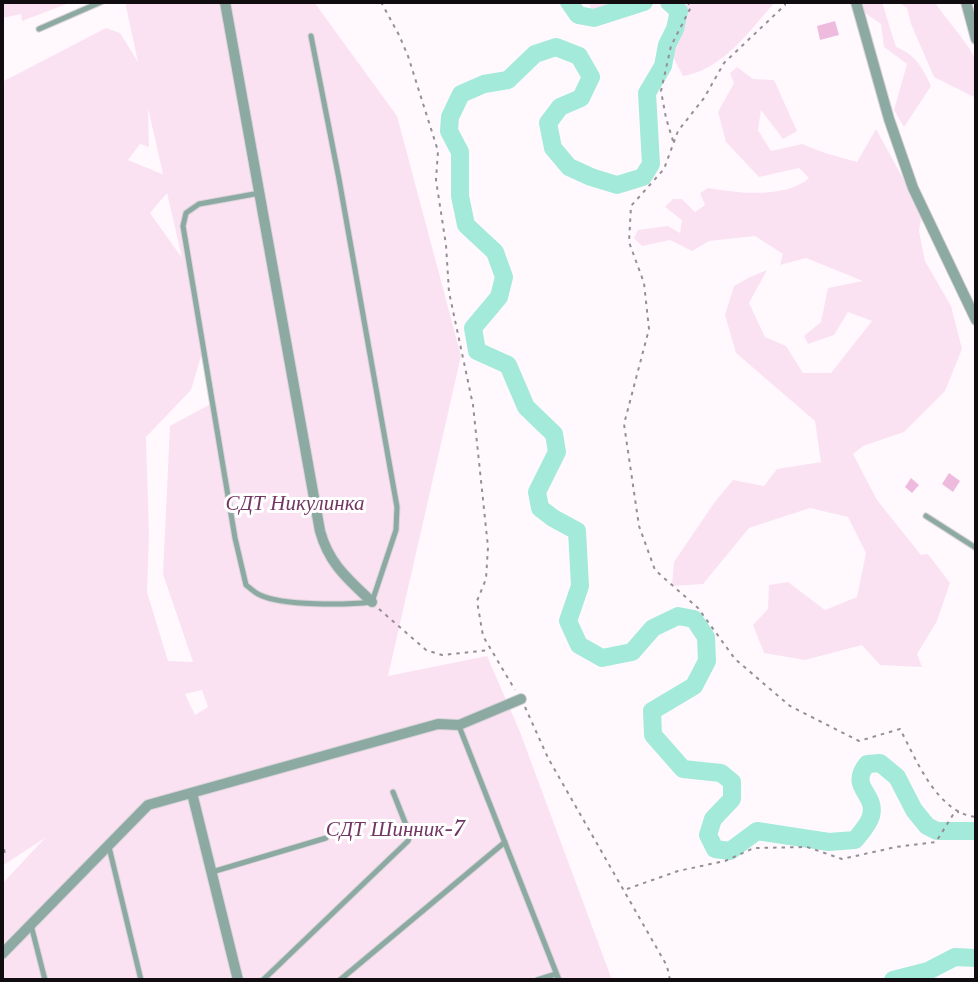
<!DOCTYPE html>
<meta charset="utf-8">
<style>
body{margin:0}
#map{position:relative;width:978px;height:982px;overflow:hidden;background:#fff9fd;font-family:"Libre Baskerville",serif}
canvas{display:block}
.frame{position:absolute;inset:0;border:4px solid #100c0f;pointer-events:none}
</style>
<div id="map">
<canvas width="978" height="982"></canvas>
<div class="frame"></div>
</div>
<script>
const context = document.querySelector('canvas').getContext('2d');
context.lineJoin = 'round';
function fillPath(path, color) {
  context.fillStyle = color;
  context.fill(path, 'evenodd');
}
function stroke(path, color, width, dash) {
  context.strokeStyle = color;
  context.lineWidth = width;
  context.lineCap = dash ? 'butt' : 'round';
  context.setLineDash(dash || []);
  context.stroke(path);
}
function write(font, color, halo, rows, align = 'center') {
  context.font = font + ' "Libre Baskerville",serif';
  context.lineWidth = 6;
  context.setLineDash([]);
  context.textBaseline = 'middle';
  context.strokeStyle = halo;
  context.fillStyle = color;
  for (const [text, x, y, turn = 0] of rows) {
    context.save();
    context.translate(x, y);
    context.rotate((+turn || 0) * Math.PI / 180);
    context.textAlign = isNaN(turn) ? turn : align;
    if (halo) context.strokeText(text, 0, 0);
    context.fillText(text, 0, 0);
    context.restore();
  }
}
fillPath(new Path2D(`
 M2 2H72L22 21 21 14 2 18Z
 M125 2H314L397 116 461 356 388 676 487 656 520 732 612 980H2V884L45 838 2 866V82L106 28 120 33 138 62ZM148 108 163 174H162L128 160 140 144 149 147ZM167 193 182 258 150 213ZM202 353 214 402 170 426 163 574 193 662 168 661 147 592 149 535 146 437 191 390ZM202 690 208 707 195 715 185 694Z
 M589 2H644L594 18Z
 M689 2H775C750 30 723 70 683 76L667 45C675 30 677 14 689 2Z
 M861 2H882L896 47C915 54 923 68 931 86L904 127 894 110 907 64 884 47 881 24 865 13Z
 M898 2H935C944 18 974 48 976 63 978 74 976 86 976 98L934 77 911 24 907 8Z
 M737 67 753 79 774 80 797 131 783 139 761 110 758 130 771 151 802 144 825 153 857 162 876 129 922 213 919 231 925 261 951 306 962 349 945 391 904 432 863 446 853 454 877 500 921 555 928 554 950 583 937 621 917 654 922 667 880 665 862 645 805 660 764 653 753 625 768 609 769 585 788 582 825 610 857 597 866 553 848 517 810 508 749 528 703 584 672 586 674 562 714 503 733 480 764 486 777 469 821 462 815 421 736 353 725 315 734 286 750 277 767 270 749 303 765 337 786 346 803 373H831L872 321 848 312 834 335 808 344 804 336 821 322 828 288 863 281 806 258 780 265 783 254 755 236 709 241 692 251 670 240 642 246 634 238 638 230 668 226 680 233 682 220 665 207 673 199H682L695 212 705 205 700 193 708 188C738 193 785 199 809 178L799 168 759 177 726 142 718 112 734 83 730 73Z`), '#fae2f3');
stroke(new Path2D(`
 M569 2 578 15 594 18 644 2
 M669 2 679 11 675 29 667 45 663 66 647 93 651 164 643 177 617 185 591 177 569 167 553 148 548 123 560 107 581 98 591 77 579 56 556 47 535 54 508 80 484 84 461 94 450 117 449 131 460 152V196L466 225 495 252 504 277 499 297 473 328 477 351 508 365 526 407 554 434 557 452 537 492 540 508 553 518 577 531 580 586 568 621 579 645 602 658 632 652 653 628 678 616 694 619 706 637 707 661 694 686 652 711 653 735 683 769 721 773 732 782V799L713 819 708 835 715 849 730 851 757 831 829 842 855 840C860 834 869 824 871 816 877 793 848 788 867 764L880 763 897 777 914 810 927 826 937 831H976
 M893 980 928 971 955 957 976 958`), '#a3eada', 18);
fillPath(new Path2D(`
 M835 21 839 35 820 40 817 26Z
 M949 473 960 481 953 492 942 484Z
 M911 478 919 485 912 493 905 487Z`), '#eebbde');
const lane = new Path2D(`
 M39 29 101 2
 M260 193 199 204 186 213 183 226 235 538 246 585C250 588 255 593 260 595 283 606 346 605 372 602L396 530 397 507 339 179 311 36
 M926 516 976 548
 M459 726 559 980
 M109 847 141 980
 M212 872 326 838
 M31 925 45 980
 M263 980 408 841 410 835 393 792
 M340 980 505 842
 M537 980 556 974`);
const street = new Path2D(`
 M225 2 320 531C329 564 348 579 372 602
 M856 2 889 119 913 188 976 320
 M966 2 976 39
 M192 793 238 980
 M2 954 148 805 438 724 459 725 521 699`);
stroke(lane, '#d9d3d7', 7);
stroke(street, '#d9d3d7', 12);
stroke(new Path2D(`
 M381 2 399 35 408 56 438 151 436 180 446 245 449 292 473 405 488 547 486 579 477 601 483 636 515 690
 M785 2V5L724 63 704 98 678 131 664 169 631 206 629 242 644 283 649 329 624 424 639 526 655 570 698 608 735 659 790 706 859 741 900 729C916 759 937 813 976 817
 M673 141 666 118 661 91 671 46 691 7 687 2
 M379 609 426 650 442 655 490 650
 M525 707 548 758 667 966 670 980
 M2 841 6 857
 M627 889 678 871 725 861 754 848 807 847 842 859 896 847 936 842 954 813 959 812`), '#948f93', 2, [3.5, 5]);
stroke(lane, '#8ca9a2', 5);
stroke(street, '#8ca9a2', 10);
write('italic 21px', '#733664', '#fff', [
 ["СДТ Никулинка",295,504],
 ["СДТ Шинник-7",395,830]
]);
</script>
